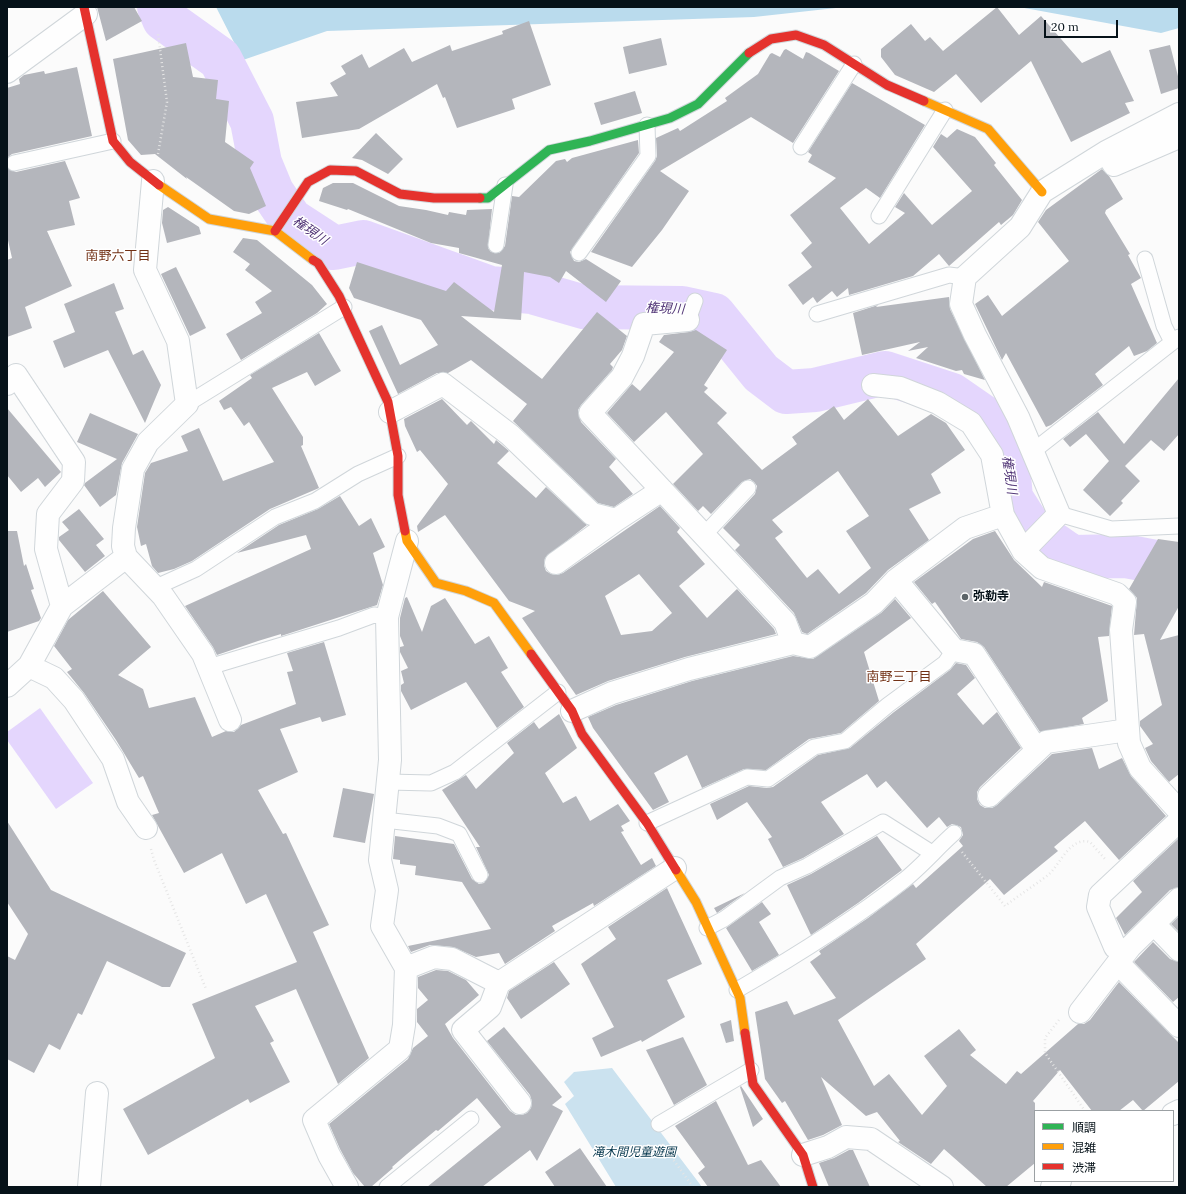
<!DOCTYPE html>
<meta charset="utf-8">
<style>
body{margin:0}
#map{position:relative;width:1186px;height:1194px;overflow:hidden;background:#fbfbfb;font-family:Lora,"Noto Sans JP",serif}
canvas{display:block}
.frame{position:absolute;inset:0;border:8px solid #061219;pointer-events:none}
.legend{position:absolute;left:1034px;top:1110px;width:140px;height:72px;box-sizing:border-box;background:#fff;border:1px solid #9ba0a3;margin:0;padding:5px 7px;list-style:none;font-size:12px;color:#061219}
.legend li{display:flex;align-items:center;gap:8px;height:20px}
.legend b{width:20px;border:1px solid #9ba0a3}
.scale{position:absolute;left:1044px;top:20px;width:74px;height:18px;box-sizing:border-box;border:2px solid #061219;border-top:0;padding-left:5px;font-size:12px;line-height:14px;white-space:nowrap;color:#061219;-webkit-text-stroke:3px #fff;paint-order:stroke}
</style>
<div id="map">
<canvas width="1186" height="1194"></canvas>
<div class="frame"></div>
<ul class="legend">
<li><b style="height:5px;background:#30b455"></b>順調</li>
<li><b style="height:5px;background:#ff9f0a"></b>混雑</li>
<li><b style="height:5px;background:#e5322d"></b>渋滞</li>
</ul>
<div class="scale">20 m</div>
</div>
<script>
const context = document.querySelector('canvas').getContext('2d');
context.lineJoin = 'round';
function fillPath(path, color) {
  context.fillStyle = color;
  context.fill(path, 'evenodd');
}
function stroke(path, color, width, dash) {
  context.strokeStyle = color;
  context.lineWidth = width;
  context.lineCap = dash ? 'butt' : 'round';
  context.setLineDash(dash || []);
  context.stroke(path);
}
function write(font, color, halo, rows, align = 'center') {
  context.font = font + ' Lora,"Noto Sans JP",serif';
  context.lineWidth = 3;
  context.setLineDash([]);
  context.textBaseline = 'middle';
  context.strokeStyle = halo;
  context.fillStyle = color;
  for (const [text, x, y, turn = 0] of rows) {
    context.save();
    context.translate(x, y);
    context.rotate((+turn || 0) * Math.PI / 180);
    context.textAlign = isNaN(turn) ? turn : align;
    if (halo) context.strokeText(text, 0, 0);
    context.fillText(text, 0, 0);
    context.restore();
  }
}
fillPath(new Path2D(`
 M612 1068 702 1187H616L565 1104 574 1096 564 1082 574 1072Z`), '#cbe2ef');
fillPath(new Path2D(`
 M216 7H845L754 17 327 31 243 60Z
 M1019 7H1179V28L1161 33Z`), '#badbed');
fillPath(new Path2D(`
 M40 708 93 783 56 809 7 740V732Z`), '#e4d6fd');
stroke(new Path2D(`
 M159 7 164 19 220 59 252 121 260 163 272 192 291 220 334 248 363 242 490 288 532 292 584 307 682 308 714 315 761 373 786 392 815 390 885 373 952 395 991 422 1007 454 1011 498 1030 528 1072 557 1125 556 1167 564 1179 574`), '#e4d6fd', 44);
fillPath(new Path2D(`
 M97 7H134L142 21 106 41Z
 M997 7 1019 35 1041 16 1082 63 1110 50 1134 101 1125 103 1130 113 1071 142 1031 61 981 103 956 74 934 92 895 75 881 57V49L911 24 925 41 930 37 943 51Z
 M529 21 551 85 512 99 515 109 457 128 445 97 443 98 437 84 359 129 302 138 296 102 338 96 330 83 346 74 341 66 362 54 369 68 404 48 412 62 450 45 452 51 503 34 502 31Z
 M661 38 667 65 629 74 623 47Z
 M186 43 193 77 218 80 216 99 229 101 225 142 254 162 250 168 266 206 249 214 234 211 186 177 187 179 155 154 141 155 128 140 113 59Z
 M1170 45 1179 80V88L1161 94 1149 50Z
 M786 49 803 59 806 52 809 53 839 71 793 143 751 117 660 171 689 191 662 230 632 267 591 252 655 161 657 156 656 138 678 128 680 131 727 101 725 98 758 74 770 54 772 53 780 57 784 50Z
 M77 67 92 136 12 154 7 158V88L20 84 19 79 24 75 44 71 45 74Z
 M852 83 925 125 880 198 866 188 840 208 869 244 905 213 895 207 904 193 932 225 972 191 933 147 941 134 947 138 957 129 975 137 996 163 994 165 1022 200 1013 215 1001 225 999 222 949 266 939 254 913 276 849 295 848 288 837 297 832 291 817 303 813 297 803 305 788 285 812 267 801 253 812 243 790 215 836 178 808 162 812 155 808 152Z
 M635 91 642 113 601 125 594 103Z
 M376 133 403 159 388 174 362 160 352 158Z
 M638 140 639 153 570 252 574 261 579 262 586 259 621 281 606 302 566 271 559 283 550 277 524 272 521 320 461 316 542 379 597 312 627 336 622 350 610 364 613 367 612 370 581 405 578 410 581 422 616 459 609 467 633 494 614 507 598 503 513 421 527 404 471 360 448 373H437L398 394 369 331 382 325 400 365 438 345 421 320 354 298 349 288 357 262 446 291 454 282 494 312 502 265 459 253V248L431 243 348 209 347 210 319 201 323 188 333 183H353L399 206 426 210 448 215 449 212 466 215 467 210 492 209 488 248 491 252 499 253 505 246 512 196 519 197 556 161 565 159 567 162 572 158Z
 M65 161 80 198 69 201 75 225 47 231 72 286 25 307 32 328 7 337V260L12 258 7 236V168L16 172Z
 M1102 169 1109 176 1123 199 1106 210 1105 213 1130 254 1128 255 1141 278 1131 284 1157 343 1147 351 1134 356 1129 346 1095 374 1103 385 1051 425 1046 427 1006 353 1002 360 975 304 988 295 1002 316 1069 261 1038 222 1046 210Z
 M168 207 199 227 201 234 167 243 162 223 163 210Z
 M243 238 257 240 312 285 327 304 317 313 241 360 226 334 262 313 255 302 272 291 245 270 250 264 233 252Z
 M176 267 206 328 190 336 161 274Z
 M114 283 124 309 115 312 133 355 143 350 161 385 145 423 108 350 64 368 53 341 75 332 64 304Z
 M949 297 950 309 985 380 964 374 962 370 956 371 916 358 928 347 908 351 920 342 862 355 853 313 878 305 876 307Z
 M696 330 727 350 704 385 708 388 704 392 727 413 717 423 762 470 797 444 792 437 834 406 844 420 868 399 898 436 931 414 946 423 965 450 931 474 941 493 909 509 929 540 888 570 866 593 807 634 802 632 794 613 735 550 740 545 723 528 755 494 757 486 754 482 750 479 742 482 711 514 703 506 698 511 673 484 703 454 666 412 634 442 607 413 632 384 640 391 674 352 659 342 664 335 689 332ZM838 471 869 516 846 531 871 568 839 594 818 569 807 578 775 538 783 532 772 520Z
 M319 333 341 371 315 386 307 372 272 388 303 437V445L301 446 319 488 270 509 192 561 174 569 158 573 152 566 146 544 141 546 137 527 145 473 151 463 188 451 181 436 199 428 223 481 274 462 249 422 244 426 231 407 224 410 219 401 252 378 250 375Z
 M1179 378V434L1164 451 1151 440 1125 466 1140 481 1121 501 1123 503 1110 516 1083 490 1109 461 1086 434 1070 447 1063 439 1098 412 1124 444Z
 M442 399 467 425 471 421 494 444 496 440 509 451 497 463 536 498 546 487 587 525 545 558 544 565 546 571 551 574 557 575 563 573 660 506 680 528 677 532 705 564 679 586 707 618 737 589 774 629 776 634 685 657 608 681 576 695 522 618 535 611 509 601 445 515 418 532 417 526 448 484 420 450 417 452 405 426 404 419ZM639 574 672 613 652 631 621 635 605 596Z
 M7 408 61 472 45 487 38 478 21 492 7 475Z
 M90 413 138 434 122 463 116 495 100 507 84 485 85 483 117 459 77 442Z
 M340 496 359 526 371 518 385 547 373 553 383 585 377 605 281 636V634L258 641 217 655 213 647 185 606 311 549 306 535 237 553 279 525 318 509Z
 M79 509 104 539 96 545 105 556 85 572 59 540V537L69 530 62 522Z
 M7 531H17L24 566 26 564 34 589 31 590 41 618 39 621 7 632Z
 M995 531 1014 560 1042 587 1044 582 1112 606 1109 636 1098 637 1108 701 1082 718 1084 724 1040 732 984 647 977 642 961 639 935 602 932 604 914 582 973 539Z
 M1158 539 1179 542V606L1160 640 1179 635V774L1169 782 1151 761 1145 748 1153 744 1140 726V721L1162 705 1144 634 1134 635 1137 598 1129 589Z
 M103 591 151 647 118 675 143 689 149 708 195 697 212 737 226 731 234 732 241 725 296 704 287 672 293 671 287 653 324 642 346 715 322 722 320 717 280 729 298 772 258 790 283 834 286 833 329 925 313 932 369 1058 338 1084 296 989 255 1006 274 1041 270 1043 290 1082 250 1103 248 1099 148 1155 123 1109 215 1058 192 1004 297 962 266 894 246 904 222 853 184 873 152 815 159 813 143 776 139 778 116 740 84 693 67 672 72 669 54 646 68 620Z
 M407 597 422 632 431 606 445 598 475 644 489 636 508 668 501 672 524 707 497 728 466 682 411 710 401 691V685L404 683 401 671 408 668 400 652V647L404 646 400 636V618L405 598Z
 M895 599 911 618 864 652 879 701 841 733 809 739 766 770 744 769 702 788 687 755 654 773 669 802 653 810 593 728 588 717 616 705 692 681 793 656 813 659 881 613Z
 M956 663 966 665 975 678 957 694 983 725 997 712 1021 748 980 787 977 792V799L980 805 985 808H992L997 805 1052 754 1092 748 1099 769 1122 758 1131 776 1166 816 1119 860 1085 821 1054 847 1058 851 1004 895 990 879 916 944 926 959 838 1020 874 1086 889 1074 922 1115 947 1086 924 1056 959 1029 976 1050 970 1055 1006 1084 1017 1071 1021 1074 1078 1024H1084L1090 1020 1119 982 1179 1043V1081L1143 1111 1133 1100 1119 1111H1092L1060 1070 1033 1101 1035 1103V1163L1006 1187H987L944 1149 931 1164 898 1142 900 1141 877 1112 866 1116 821 1077 842 1125 823 1135 808 1140 785 1101 782 1103 765 1079 755 1012 787 1001 794 1015 836 998 810 962 821 954 819 951 868 918 913 884 916 888 963 846 959 841 963 835 961 827 952 824 947 827 939 817 927 828 886 781 877 788 867 774 821 802 844 834 803 858 783 867 768 839 772 837 747 802 717 820 710 804 749 786 767 788 773 787 818 755 850 748 894 712 950 670Z
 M559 714 577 748 545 773 563 803 576 796 590 821 618 804 630 821 621 826 624 831 621 832 641 865 652 858 656 866 594 906 593 903 552 926 555 931 505 964 499 953 476 957 453 947 430 945 411 952 408 946 491 929 462 882 415 875 416 866 400 864V860L393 859 395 836 454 844 472 879 479 884 484 883 489 875 476 847H480L442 790 466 775 476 789 514 753 507 743 534 722 539 729Z
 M343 788 374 794 365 843 333 837Z
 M7 821 51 890 186 953 170 987H162L107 961 82 1015 78 1013 60 1050 49 1044 34 1073 7 1059V956L15 960 28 934 7 902Z
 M877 836 902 870 858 903 811 935 787 885 811 874Z
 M1179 838V887L1170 890 1125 935 1116 918 1142 892 1133 881Z
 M667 888 702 964 667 980 685 1017 642 1042 641 1040 601 1057 592 1038 614 1027 581 964 616 939 608 927Z
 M745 893 717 913 714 908Z
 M762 902 771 914 759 922 779 955 752 971 726 928Z
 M1179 916V932L1171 924Z
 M1153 942 1170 959 1179 962V997L1173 1002 1134 962Z
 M554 962 570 984 521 1019 507 998 509 991Z
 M436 970 448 971 466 980 479 995 445 1024 453 1038 510 1111 516 1115H522L527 1113 531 1108 532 1102 530 1095 487 1041 504 1027 562 1097 552 1105 563 1111 537 1161 530 1150 482 1187H427L501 1127 477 1098 438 1131 436 1130 407 1154 392 1167 393 1168 371 1187H365L353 1173 340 1149 329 1124 408 1059 413 1048 428 1036 417 1022V1009L428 1000 418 988V977Z
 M731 1020 734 1041 726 1043 720 1024Z
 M683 1037 707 1085 674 1105 646 1050Z
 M741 1086 763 1119 753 1127 740 1087Z
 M716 1101 748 1165 761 1160 781 1187H708L698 1173 705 1167 675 1126Z
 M580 1148 607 1187H555L545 1172Z
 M849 1150H853L870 1187H829L819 1163 834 1158Z`), '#b4b6bc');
const lane = new Path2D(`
 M801 147 854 64
 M14 163 113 141
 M879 216 945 110
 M496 245 505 185
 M579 253 648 156 647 125
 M1145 259 1164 326 1172 342
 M817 314 949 275 965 277
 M688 320 695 301
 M187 404 344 307
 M1032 452 1179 337
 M1059 514 1111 529 1179 526
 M704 535 748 488
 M154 588 196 569 275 517 315 501 358 474 398 456
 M209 667 339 628 374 615 387 617
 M388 782 431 783 455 772 558 692
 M384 820 438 826 459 834 480 875
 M647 823 747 777 768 779 814 747 845 741 888 705 945 663 954 650
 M707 928 724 919 780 878 807 866 883 822 932 853
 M737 990C794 957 851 922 903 881 921 867 937 848 954 833
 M659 1124 751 1070
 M387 1187 471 1119`);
const street = new Path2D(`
 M7 72 86 14
 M1106 152 1114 165 1179 137
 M688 320 644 324 633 356 622 377 590 413 785 622 793 643
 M7 384 16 375 74 462 73 481 48 514 46 549 62 606 29 666 7 686
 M873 385 900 388 938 403 971 423 992 455 1003 515
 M390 412 443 384 510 435 592 514 616 520 662 490
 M1023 551 1059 514 1018 417 975 335 961 304 965 277 1020 227 1042 192 1106 152 1179 114
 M126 557 123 546 124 528 133 469 148 442 187 404 178 341 145 270 153 181
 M556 563 616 520
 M896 580 954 650 974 654 1037 750
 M62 606 126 557 163 596 203 654 230 720
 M29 666 54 678 74 700 113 759 128 802 146 828
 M572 711 612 693 689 669 793 643 810 647 874 603 896 580 965 528 1003 515 1023 551 1042 568 1117 594 1125 602 1121 630 1129 743 1140 768 1179 811
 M989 796 1046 742 1128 730
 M1154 924 1179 950
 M1115 947 1098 907 1100 895 1179 821
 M1118 963 1179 1026
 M406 968 434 957 452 959 499 983 675 868
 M499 983 490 1007 463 1030 520 1103
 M1080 1012 1130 947 1179 899
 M1173 1114 1179 1111
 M803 1155 828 1147 846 1137 871 1139 942 1187
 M89 1187 97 1093
 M347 1187 329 1155 314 1120 400 1049 404 1025 406 968 382 926 387 890 380 860 390 760 387 617 407 541
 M1052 1187 1060 1181`);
const fast = new Path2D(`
 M480 198H488L549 150 590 141 670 118 698 104 749 53`);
const slow = new Path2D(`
 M924 101 988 129 1042 192
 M159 185 209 219 275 231 313 260
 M405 531 407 541 436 583 466 591 494 603 531 654
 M676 870 696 902 740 998 745 1033`);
const jam = new Path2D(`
 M84 7 113 141 130 162 159 185
 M749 53 771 39 796 35 824 45 887 85 924 101
 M275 231 308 182 330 170 356 171 400 194 434 198H480
 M313 260 318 263 339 296 388 402 398 456V495L405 531
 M531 654 572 711 582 734 647 823 676 870
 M745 1033 753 1084 803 1155 813 1187`);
stroke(lane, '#d0d6da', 17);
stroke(street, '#d0d6da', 24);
stroke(fast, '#d0d6da', 11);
stroke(slow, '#d0d6da', 11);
stroke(jam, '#d0d6da', 11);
stroke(new Path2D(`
 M158 154 167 102 158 34
 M151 849 154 860 206 989
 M962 852 1005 906C1019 895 1034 886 1048 875 1060 865 1070 836 1090 842L1105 859
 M1059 1020 1045 1038V1053L1085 1111
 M662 1144 693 1187`), '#e5e5e5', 2.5, [1, 3]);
stroke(lane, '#fefefe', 15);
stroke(street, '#fefefe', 22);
stroke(fast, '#30b455', 9);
stroke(slow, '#ff9f0a', 9);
stroke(jam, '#e5322d', 9);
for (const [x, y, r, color] of [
 [965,597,4,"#5c6468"]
]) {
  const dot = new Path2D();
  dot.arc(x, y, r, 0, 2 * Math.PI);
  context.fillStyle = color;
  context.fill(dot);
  stroke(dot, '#fff', 1.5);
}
write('bold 12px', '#061219', '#fff', [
 ["弥勒寺",973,597]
], 'left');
write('italic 12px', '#00334a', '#fff', [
 ["滝木間児童遊園",634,1153]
]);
write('italic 13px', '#513576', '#fff', [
 ["権現川",310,231,35],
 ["権現川",665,309,3],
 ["権現川",1009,475,82]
]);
write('13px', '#723115', '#fff', [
 ["南野六丁目",118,256],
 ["南野三丁目",899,677]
]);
</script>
